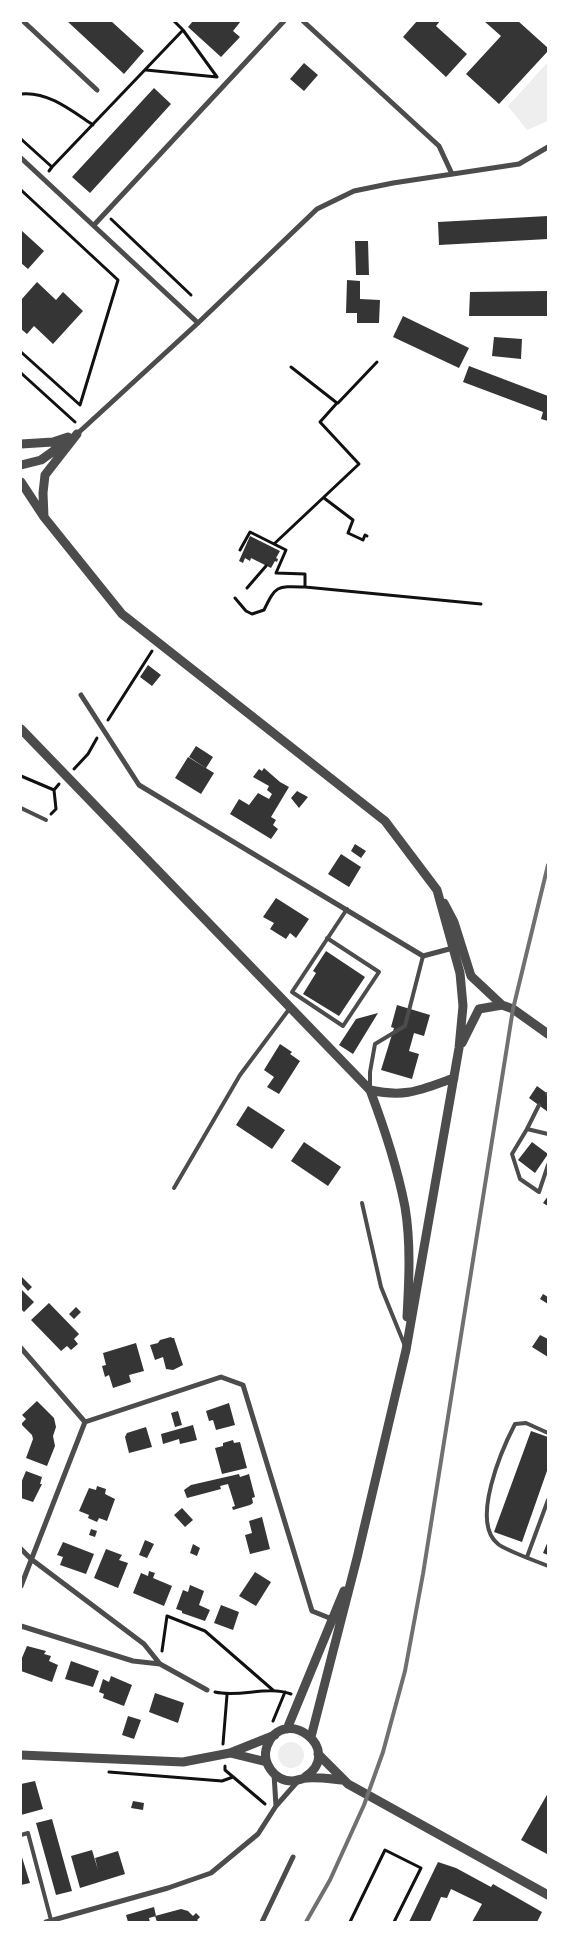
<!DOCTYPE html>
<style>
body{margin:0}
#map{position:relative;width:569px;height:1943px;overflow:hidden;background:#fff;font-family:"Noto Sans",sans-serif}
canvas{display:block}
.frame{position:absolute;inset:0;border:22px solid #fff;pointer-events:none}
</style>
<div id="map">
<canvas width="569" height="1943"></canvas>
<div class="frame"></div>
</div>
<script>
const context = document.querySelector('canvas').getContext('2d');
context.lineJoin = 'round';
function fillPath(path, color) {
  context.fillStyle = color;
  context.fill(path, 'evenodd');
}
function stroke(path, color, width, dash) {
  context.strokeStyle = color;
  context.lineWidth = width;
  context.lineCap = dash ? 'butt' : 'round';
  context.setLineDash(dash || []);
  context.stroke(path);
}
fillPath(new Path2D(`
 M548 62V121L527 130 508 106Z
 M278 1755a13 13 0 1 1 26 0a13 13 0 1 1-26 0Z`), '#eee');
fillPath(new Path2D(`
 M67 21H111L144 51 124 74Z
 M193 21H241L233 31 240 37 221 57 188 27Z
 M417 21H440L436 26 467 54 446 77 403 37Z
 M484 21H518L548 48V51L499 104 466 74 501 36Z
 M304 63 318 75 304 91 290 79Z
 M154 88 171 104 90 193 72 177Z
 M548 216V239L439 245 438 222Z
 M21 230 44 251 28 269 21 263Z
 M355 241H368L369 275H356Z
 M347 280 360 281V299L380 300 379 323H357V313H346Z
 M37 282 56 300 63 292 83 311 53 344 34 326 27 334 21 329V300Z
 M548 291V316H469L470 292Z
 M403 316 469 348 459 368 393 337Z
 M494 337 522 339 521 359 492 356Z
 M469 366 548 396V421L541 419 543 412 463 382Z
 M250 536 280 551 276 558 278 559 277 562 275 561 271 568 251 558 250 561 245 558 243 563 239 561Z
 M148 665 161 675 152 686 140 677Z
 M196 746 213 757 206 768 189 757Z
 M188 757 214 773 201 794 175 778Z
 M264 768 280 782 289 787 271 817 276 820 273 825 278 829 271 839 230 814 239 799 249 805 258 793 269 799 272 794 267 790 269 786 253 777 259 769 262 771Z
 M297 791 308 797 299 808 291 798Z
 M355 844 366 851 361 858 351 851Z
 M341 854 361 867 349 887 328 874Z
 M276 898 309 919 296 938 290 933 286 939 270 929 274 923 263 917Z
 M326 951 365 977 339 1016 303 994 316 973 313 971Z
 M397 1005 430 1015 424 1036 414 1033 409 1051 419 1054 412 1079 381 1070 394 1028 391 1027Z
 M378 1013 353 1054 339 1045 356 1019Z
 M280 1044 292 1052 290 1054 300 1061 279 1094 267 1087 274 1077 264 1070Z
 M537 1086 548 1094V1112L529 1098Z
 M248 1106 285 1130 272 1149 236 1125Z
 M304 1142 341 1167 328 1186 291 1161Z
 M532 1142 548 1154 535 1173 518 1160Z
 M548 1196V1206L543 1203Z
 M22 1277 32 1287 28 1291 21 1283Z
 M21 1289 34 1302 24 1312 21 1309Z
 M543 1294 548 1297V1304L540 1299Z
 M49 1303 79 1334 74 1339 78 1344 71 1350 67 1346 61 1351 31 1320Z
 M76 1307 81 1312 74 1319 69 1314Z
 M540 1335 548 1339V1357L532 1347Z
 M171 1337 172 1338H174L183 1365 173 1370 166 1369 163 1357 155 1360 150 1345 158 1343 160 1340Z
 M136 1343 144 1371 129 1375 131 1382 113 1388 109 1375 105 1377 102 1366 106 1365 103 1353Z
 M37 1401 54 1418 56 1427 53 1436 55 1446 47 1466 26 1458 33 1439 32 1435 21 1424 26 1419 22 1415Z
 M229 1403 235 1425 216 1430 213 1420 209 1421 206 1411Z
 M178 1411 182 1425 175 1427 171 1413Z
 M193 1425 197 1440 180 1444 179 1439 163 1444 161 1434Z
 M146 1427 152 1447 129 1453 125 1437 127 1433Z
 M531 1431 548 1437V1468L522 1542 494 1532Z
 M233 1440 234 1443 240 1442 247 1468 222 1474 215 1448 223 1446V1443Z
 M26 1471 42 1477 40 1484H42L33 1502 21 1498V1483Z
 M239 1474 240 1477 249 1474 255 1497 252 1498 253 1503 250 1505 233 1510 232 1507 235 1506 228 1484 220 1486 221 1489 187 1498 184 1490 191 1485Z
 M97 1486 106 1489 105 1494 115 1499 107 1521 99 1518 97 1522 88 1518 89 1515 79 1511 89 1488 96 1490Z
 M182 1508 193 1520 185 1527 174 1515Z
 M262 1517 270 1549 250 1554 245 1535 252 1533 249 1521Z
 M91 1529 97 1531 95 1537 89 1535Z
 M145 1540 154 1544 147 1558 139 1555Z
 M548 1541V1555L543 1553Z
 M63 1542 94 1554 86 1574 60 1565 63 1557 57 1555Z
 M193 1544 200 1548 197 1556 190 1553Z
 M106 1549 122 1555 119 1560 128 1563 118 1588 94 1578Z
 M149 1571 155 1573 153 1578 172 1586 164 1606 133 1593 141 1573 148 1576Z
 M255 1572 271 1582 256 1606 239 1596Z
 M190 1585 204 1591 199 1605 210 1610 205 1621 182 1613V1611L176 1609 183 1590 188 1592Z
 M221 1605 239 1612 233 1630 214 1623Z
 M27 1646 46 1651 44 1654 51 1656 49 1661 58 1665 52 1682 21 1671V1660Z
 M71 1661 99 1671 93 1687 65 1679Z
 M111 1676 132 1685 124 1706 103 1698 104 1694 99 1692 103 1679 109 1682Z
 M155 1693 184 1703 178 1723 149 1712Z
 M128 1716 141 1720 134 1739 122 1735Z
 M35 1781 43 1809 21 1815V1784Z
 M548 1793V1852L547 1854 521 1840Z
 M133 1801 144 1803 143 1810 131 1808Z
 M52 1819 72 1891 56 1895 36 1823Z
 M92 1850 98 1870 95 1858 118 1851 125 1874 80 1888 71 1856Z
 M21 1854 30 1883 21 1885Z
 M438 1862 456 1868 491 1887 493 1884 542 1912 537 1922H472L482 1904 451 1889 447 1898 441 1897 430 1922H409Z
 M154 1907 156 1916 149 1918 150 1922H128L126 1915Z
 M181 1909 188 1911 193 1916 196 1913 200 1917 197 1920 199 1922H157L155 1916Z`), '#353535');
stroke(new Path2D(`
 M146 70 217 77 183 30
 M21 94C48 91 72 111 93 125
 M21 139 52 167 49 171
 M52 167 183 30 174 21
 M21 190 118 280 80 405 21 352
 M111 219 191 295
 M21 373 75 422
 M338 403 377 362
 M324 498 353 520 348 533 363 540 365 535 367 536
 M240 550 250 532 274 544
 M305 587 481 604
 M247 588 266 566
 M235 598 246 611 252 614 264 610C276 585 277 586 305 587V574L276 573 286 550 274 544 359 464 320 422 337 403 291 367
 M108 720 152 651
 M74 769 88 754 97 738
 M21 776 54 790
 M51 814 56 809 54 790 59 784
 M162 1651 167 1616 205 1631 274 1691
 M215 1692C240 1698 267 1685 291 1694
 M273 1721 285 1692
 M223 1744 227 1695
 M225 1766V1770L265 1804
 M109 1772 222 1781 233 1777
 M350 1922 385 1850 421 1868 394 1922`), '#111', 3);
stroke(new Path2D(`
 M21 808 46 820
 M327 938 379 972 343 1026 292 992 347 909
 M370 1086V1072L375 1044 405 1026 423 956
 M547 1094H548
 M527 1129 539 1105
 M548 1134 527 1129 512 1154 520 1179 539 1192 548 1165
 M174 1188 240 1075 290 1008
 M362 1203 381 1287 405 1346
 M548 1433 526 1423 515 1424C502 1449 470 1522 498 1544 507 1551 536 1561 548 1566
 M527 1557 548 1500
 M21 1835 28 1833 51 1920`), '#4c4c4c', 4);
stroke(new Path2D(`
 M23 21 97 90
 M303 21 439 146 452 174
 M21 158 198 323
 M94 225 284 21
 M77 434 198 323 317 209 354 191 393 183 519 164 548 147
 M81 695 139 785 423 956 453 948
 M21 1348 85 1422
 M85 1422 221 1377 243 1385 312 1611 332 1619
 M21 1549 31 1559 144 1644 160 1664 207 1690
 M21 1586 85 1422
 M21 1626 133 1661 160 1664
 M274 1774 276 1806
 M46 1922 168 1888 211 1873 258 1834 276 1806 298 1781
 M262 1922 293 1857`), '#4c4c4c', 5);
stroke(new Path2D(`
 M21 444 53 442 68 437
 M21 465 41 460 69 440
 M21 482 44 517 122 614 385 821 437 890 460 973 463 1006 459 1048 406 1350 357 1558 311 1737
 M44 517 43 493 45 475 77 434
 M21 729 370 1090C384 1127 397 1166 405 1207 411 1243 409 1281 407 1317
 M444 903 454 922 471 976 502 1005 513 1009 548 1034
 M462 1043 479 1009 502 1005
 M370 1090C406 1098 420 1090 454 1078
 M287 1729 344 1591
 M230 1753 267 1762
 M318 1754 348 1784 548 1895
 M21 1755 183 1762 230 1753 275 1735
 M305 1777C346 1750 284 1703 267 1746 261 1763 275 1781 292 1781 298 1781 302 1778 307 1778 318 1777 331 1779 342 1780`), '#4c4c4c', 9);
stroke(new Path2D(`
 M306 1922 330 1880 364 1805 383 1752 405 1671 423 1574 513 1009 548 865`), '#707070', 4);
</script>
